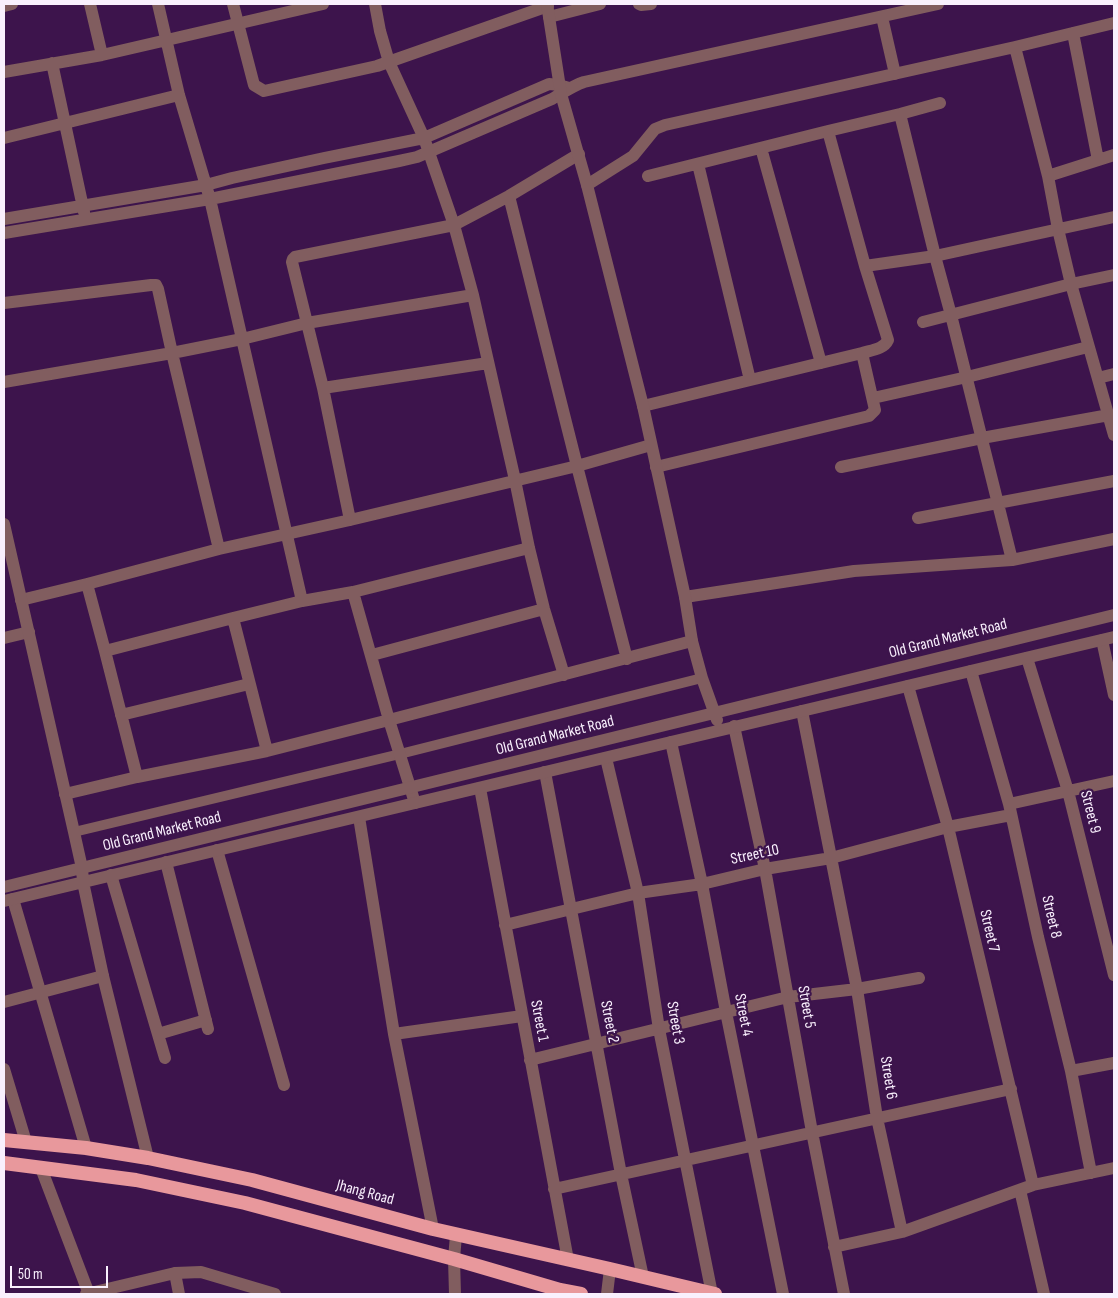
<!DOCTYPE html>
<style>
body{margin:0}
#map{position:relative;width:1118px;height:1298px;overflow:hidden;background:#3d144c;font-family:"Sofia Sans Condensed",sans-serif}
canvas{display:block}
.frame{position:absolute;inset:0;border:5px solid #f9f0fd;pointer-events:none}
.scale{position:absolute;left:10px;top:1266px;width:98px;height:22px;box-sizing:border-box;border:2px solid #f9f0fd;border-top:0;padding-left:6px;font-size:15px;line-height:18px;white-space:nowrap;color:#f9f0fd;-webkit-text-stroke:4px #3d144c;paint-order:stroke}
</style>
<div id="map">
<canvas width="1118" height="1298"></canvas>
<div class="frame"></div>
<div class="scale">50 m</div>
</div>
<script>
const context = document.querySelector('canvas').getContext('2d');
context.lineJoin = 'round';
function stroke(path, color, width, dash) {
  context.strokeStyle = color;
  context.lineWidth = width;
  context.lineCap = dash ? 'butt' : 'round';
  context.setLineDash(dash || []);
  context.stroke(path);
}
function write(font, color, halo, rows, align = 'center') {
  context.font = font + ' "Sofia Sans Condensed",sans-serif';
  context.lineWidth = 4.5;
  context.setLineDash([]);
  context.textBaseline = 'middle';
  context.strokeStyle = halo;
  context.fillStyle = color;
  for (const [text, x, y, turn = 0] of rows) {
    context.save();
    context.translate(x, y);
    context.rotate((+turn || 0) * Math.PI / 180);
    context.textAlign = isNaN(turn) ? turn : align;
    if (halo) context.strokeText(text, 0, 0);
    context.fillText(text, 0, 0);
    context.restore();
  }
}
stroke(new Path2D(`
 M74 832 400 754 702 678`), '#815d5f', 10);
stroke(new Path2D(`
 M90 4 102 55
 M158 4 179 95 210 199 302 601
 M233 4 254 85 264 91 377 66 548 6
 M375 4 380 31 389 62 424 138 454 225 473 295 515 480 529 548 544 609 564 675
 M639 4 641 5 651 4
 M4 6 12 4
 M549 17 600 4
 M882 17 895 74
 M1073 33 1098 160
 M1015 47 1048 176 1058 229 1071 284 1114 435
 M52 63 84 212
 M4 72 102 55 323 4
 M4 138 179 95
 M761 148 821 363
 M698 164 750 380
 M648 176 828 131 900 114 940 103
 M1048 176 1114 155
 M587 185 633 156 655 129 665 125 1015 47 1114 23
 M509 196 577 466 627 659
 M4 219 206 185 232 178 324 158 424 138 549 84 559 85 569 88
 M4 233 210 199 399 161 417 157 552 99C563 93 572 86 584 82L938 4
 M865 266 935 256 900 114
 M4 303 151 285H156L158 289 172 353 219 549
 M923 322 1071 284 1114 275
 M1098 378 1114 374
 M4 382 172 353 242 339 307 323 473 295
 M323 388 488 363
 M873 398 967 377 1088 347
 M643 406 862 353C872 350 884 349 888 340L865 266 828 131
 M656 467 869 416 875 410 862 353
 M841 467 982 438 1109 415
 M918 518 1114 481
 M350 520 323 388 292 262 293 259 295 257 454 225 509 196 579 154
 M1012 560 1114 539
 M87 584 105 651
 M353 592 389 720 415 803
 M685 597 854 571 1012 560 951 315 935 256 1114 217
 M21 600 87 584 219 549 350 520 577 466 651 445
 M4 638 29 632
 M1102 640 1114 695
 M372 655 544 609
 M1027 658 1068 791 1114 975
 M971 671 1009 804 1038 937 1071 1071 1091 1173
 M908 686 948 827 1033 1185
 M802 711 857 989 877 1118 902 1232
 M121 715 249 684
 M734 726 765 869 812 1132 844 1294
 M671 742 702 884 726 1012 783 1294
 M267 751 233 618 302 601 353 592 529 548
 M606 758 638 893 659 1029 712 1294
 M545 772 621 1174 643 1277
 M137 777 105 651 233 618
 M480 788 568 1260
 M65 794 137 777 267 751 389 720 692 641
 M1009 804 1114 781
 M359 817 394 1034 433 1229
 M217 850 284 1085
 M166 862 208 1029
 M111 875 165 1058
 M13 899 86 1148
 M505 925 638 893 702 884 765 869 831 858 948 827 1011 815
 M4 1002 103 976
 M158 1034 206 1020
 M394 1034 522 1016
 M530 1060 788 997 857 989 919 978
 M4 1069 26 1142
 M1071 1071 1114 1063
 M41 1168 89 1294
 M554 1189 1011 1089
 M1020 1190 1044 1294
 M834 1247 902 1232 1033 1185 1114 1168
 M175 1273 179 1294
 M86 1294 175 1273 201 1272 275 1294
 M455 1294 454 1259 456 1235
 M607 1294 610 1269`), '#815d5f', 12);
stroke(new Path2D(`
 M547 4 561 94 587 185 643 406 685 597 692 641 702 678 717 720
 M4 524 74 832 82 868 83 882 103 976 148 1158
 M4 887 1114 615
 M4 901 671 742C819 706 967 672 1114 637`), '#815d5f', 12);
stroke(new Path2D(`
 M4 1140 86 1148 148 1158 252 1180 433 1229 610 1269 715 1294
 M4 1163 136 1180 245 1203 454 1259 560 1290 581 1294`), '#e8989c', 14);
write('16px', '#f9f0fd', '#3d144c', [
 ["Old Grand Market Road",948,639,-14],
 ["Old Grand Market Road",555,736,-14],
 ["Street 9",1090,812,76],
 ["Old Grand Market Road",162,832,-14],
 ["Street 10",755,855,-12],
 ["Street 8",1051,917,77],
 ["Street 7",989,931,77],
 ["Street 5",806,1007,80],
 ["Street 4",743,1015,79],
 ["Street 1",539,1021,79],
 ["Street 2",609,1022,79],
 ["Street 3",675,1023,80],
 ["Street 6",888,1078,81],
 ["Jhang Road",365,1193,15]
]);
</script>
